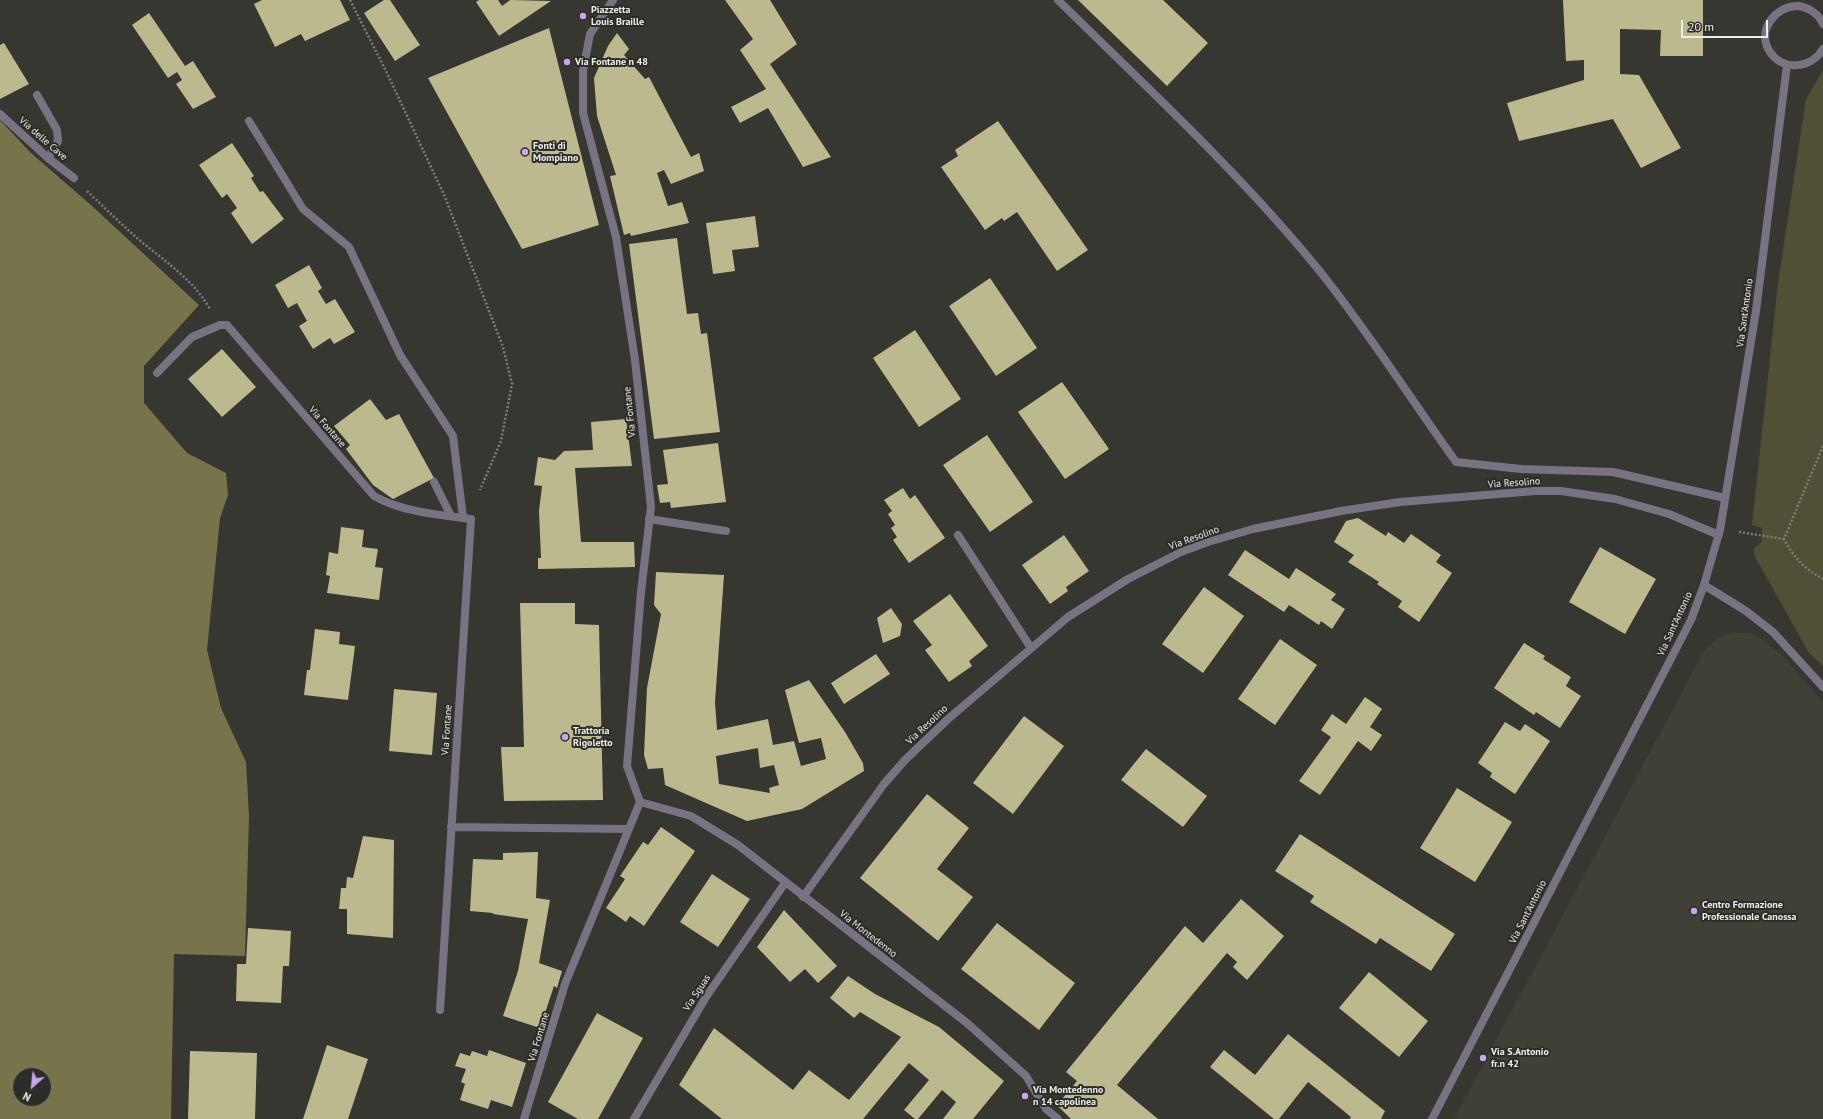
<!DOCTYPE html>
<style>
body{margin:0}
#map{position:relative;width:1823px;height:1119px;overflow:hidden;background:#373732;font-family:"PT Sans",sans-serif}
canvas{display:block}
.north{position:absolute;left:12px;top:1067px;width:40px;height:40px;box-sizing:border-box;background:#2d2d28;border:1px solid #7a7a76;border-radius:50%;rotate:207deg;font-size:11px;font-weight:700;line-height:16px;text-align:center;color:#ededea}
.north::after{content:'';display:block;margin:auto;width:14px;height:18px;background:#c9a5ee;clip-path:polygon(50% 0,100% 100%,50% 72%,0 100%)}
.scale{position:absolute;left:1681px;top:20px;width:87px;height:18px;box-sizing:border-box;border:2px solid #ededea;border-top:0;padding-left:5px;font-size:12px;line-height:14px;white-space:nowrap;color:#ededea;-webkit-text-stroke:3px #2d2d28;paint-order:stroke}
</style>
<div id="map">
<canvas width="1823" height="1119"></canvas>
<div class="north">N</div>
<div class="scale">20 m</div>
</div>
<script>
const context = document.querySelector('canvas').getContext('2d');
context.lineJoin = 'round';
function fillPath(path, color) {
  context.fillStyle = color;
  context.fill(path, 'evenodd');
}
function stroke(path, color, width, dash) {
  context.strokeStyle = color;
  context.lineWidth = width;
  context.lineCap = dash ? 'butt' : 'round';
  context.setLineDash(dash || []);
  context.stroke(path);
}
function write(font, color, halo, rows, align = 'center') {
  context.font = font + ' "PT Sans",sans-serif';
  context.lineWidth = 4;
  context.setLineDash([]);
  context.textBaseline = 'middle';
  context.strokeStyle = halo;
  context.fillStyle = color;
  for (const [text, x, y, turn = 0] of rows) {
    context.save();
    context.translate(x, y);
    context.rotate((+turn || 0) * Math.PI / 180);
    context.textAlign = isNaN(turn) ? turn : align;
    if (halo) context.strokeText(text, 0, 0);
    context.fillText(text, 0, 0);
    context.restore();
  }
}
fillPath(new Path2D(`
 M1731 633H1750L1763 640 1782 655 1823 702V1119H1454L1705 649 1716 639Z`), '#414036');
fillPath(new Path2D(`
 M1823 70V666L1809 653 1754 555V548L1762 542V528L1752 525 1778 283 1806 99Z`), '#514f35');
fillPath(new Path2D(`
 M0 120 31 153 92 206 199 305 144 366V403L187 453 226 473 228 495 220 518 207 650 221 708 246 762 249 816 245 956 174 954 171 1119H0ZM20 1075H44V1099H20Z`), '#77744c');
fillPath(new Path2D(`
 M262 0H340L350 20 305 41 301 34 275 47 254 4Z
 M384 0H390L420 45 395 61 364 13Z
 M479 0H498L502 6 510 0 551 1 499 36 476 2Z
 M725 0H770L797 44 770 64 831 157 803 167 768 108 740 123 731 107 766 89 740 50 753 39Z
 M1078 0H1163L1208 43 1167 86Z
 M1563 0H1703V56H1660L1661 30 1620 29V74L1639 75 1681 148 1641 168 1613 119 1519 141 1507 103 1584 80V60L1566 61Z
 M149 13 185 66 193 61 216 97 193 109 176 84 182 80 177 72 168 78 132 25Z
 M549 28 599 225 522 249 428 78Z
 M617 33 629 49 624 55 645 79 649 77 691 157 699 153 704 171 671 184 664 170 657 173 668 206 682 202 689 223 631 236 630 233 624 235 610 176 616 175 597 116 594 78 608 46Z
 M4 43 29 84 0 99V45Z
 M998 121 1088 250 1057 271 1017 212 1004 221 1002 218 985 230 941 167 958 156 955 150Z
 M232 143 254 176 251 178 260 192 263 191 284 219 252 244 231 213 237 208 227 194 222 198 199 165Z
 M755 216 759 247 732 250 735 271 713 274 706 223Z
 M677 238 687 314 698 313 701 334 707 333 720 432 654 439 629 244Z
 M309 265 322 288 318 291 326 304 335 299 355 332 334 344 330 338 313 349 299 326 307 321 297 303 288 308 275 285Z
 M990 278 1037 348 996 376 949 306Z
 M915 330 961 399 919 427 873 358Z
 M222 349 256 387 222 417 188 379Z
 M1062 382 1109 449 1065 479 1018 412Z
 M370 399 386 420 399 414 434 478 393 499 373 485 346 449 350 445 334 426Z
 M626 419 632 466 575 468 581 542H634L635 567 538 569V558H541L539 511 542 486 534 485 538 457 555 460 564 451 593 450 591 422Z
 M987 435 1033 502 990 532 943 465Z
 M718 443 726 502 671 508 670 502 660 503 657 485 668 484 663 450Z
 M903 488 910 499 915 495 945 538 909 563 893 540 897 537 891 528 895 525 888 514 892 511 884 500Z
 M1358 518 1386 536 1388 532 1404 543 1411 534 1441 555 1436 562 1452 573 1419 622 1398 607 1402 601 1377 584 1379 582 1348 562 1354 555 1334 542 1346 521Z
 M341 527 364 530 362 547 378 549 375 567 383 568 379 600 327 593 330 576 326 575 329 552 338 554Z
 M1064 535 1089 571 1066 587 1068 591 1050 604 1022 565Z
 M1600 547 1656 579 1625 634 1569 602Z
 M1245 550 1289 579 1296 568 1336 594 1331 600 1345 609 1332 629 1321 621 1319 625 1289 605 1284 612 1228 575Z
 M656 572 724 575 715 702 717 730 768 719 773 745 794 741 801 766 826 759 821 738 799 743 785 690 809 680 845 732 863 763 864 771 802 809 747 821 665 785 663 768 648 769 644 755 647 688 661 614 654 605ZM758 748 760 768 774 765 779 785 769 788 770 793 719 784 716 756Z
 M1204 587 1244 616 1203 673 1162 644Z
 M950 594 988 646 969 661 972 666 949 682 925 650 932 645 913 621Z
 M520 603H575V624L599 625 603 800 504 801 501 747H524Z
 M891 608 902 624 900 636 883 643 877 618Z
 M315 629 340 632 339 644 355 646 348 700 304 695 307 670H310Z
 M1280 639 1317 665 1275 725 1238 699Z
 M1524 643 1545 656 1543 659 1571 677 1566 686 1581 696 1560 728 1536 712 1534 715 1494 688Z
 M876 654 890 674 844 704 831 683Z
 M394 689 437 693 432 755 389 751Z
 M1365 697 1382 709 1370 727 1382 735 1371 751 1358 741 1320 795 1299 781 1331 737 1321 730 1332 714 1346 724Z
 M1024 716 1064 746 1013 814 973 783Z
 M1505 722 1520 731 1525 724 1550 741 1515 794 1490 777 1492 773 1478 763Z
 M1146 749 1207 796 1183 827 1121 780Z
 M1457 788 1512 822 1475 882 1420 848Z
 M927 794 969 828 937 869 973 897 938 941 860 878Z
 M661 827 695 851 644 926 630 916 626 922 606 908 625 879 620 876 643 842 648 845Z
 M1300 834 1455 934 1431 971 1380 938 1376 944 1310 902 1314 896 1275 871Z
 M363 836 394 840 393 938 347 934V909H339L341 888H346L347 877 353 878Z
 M538 852 536 898 550 900 539 963 562 971 557 988 554 986 540 1028 503 1016 518 971 528 919 493 914V913L470 911 473 859 503 860V853Z
 M712 874 750 899 718 947 680 922Z
 M1241 899 1284 936 1247 980 1233 967 1237 962 1227 953 1117 1085 1158 1119H1071L1057 1105 1077 1081 1066 1072 1185 926 1203 943Z
 M784 910 837 966 818 983 805 969 790 982 757 947Z
 M997 923 1075 983 1039 1030 961 969Z
 M248 928 291 931 289 966H283L281 1003 236 1001 237 964H246Z
 M1369 972 1428 1021 1399 1057 1339 1008Z
 M848 976 875 994 939 1027 1004 1081 973 1119H943L956 1102 942 1090 918 1119H915L904 1110 929 1080 909 1063 863 1119H722L679 1085 714 1028 793 1090 809 1070 849 1100 901 1037 860 1012 854 1018 830 998Z
 M597 1013 643 1038 598 1119H578L548 1102Z
 M1288 1034 1385 1111 1381 1119H1350L1351 1117 1308 1082 1279 1119H1274L1210 1067 1224 1050 1255 1075Z
 M327 1045 368 1059 348 1119H303Z
 M489 1050 526 1063 512 1107 491 1100 488 1109 460 1100 465 1084 461 1082 466 1069 455 1066 460 1053 470 1056 472 1051 487 1056Z
 M190 1051 257 1053 255 1119H188Z`), '#bcb98e');
stroke(new Path2D(`
 M350 0 387 73 445 197 503 347 512 384 501 441 480 490
 M87 191C104 207 120 223 137 238 163 260 193 279 210 309
 M1823 446 1784 539C1794 558 1804 568 1823 579
 M1739 532 1784 539`), '#7d7d79', 2.5, [2, 2]);
stroke(new Path2D(`
 M1058 0C1147 88 1239 172 1318 269 1368 331 1410 398 1456 462L1521 469 1613 472 1725 498
 M37 95 57 130 58 141 48 158
 M249 121 303 209 349 247 400 355 453 436 463 518
 M157 373 192 337 213 328
 M434 482 451 516
 M649 519 726 531
 M958 535 1031 648`), '#797282', 8);
stroke(new Path2D(`
 M1823 24C1819 14 1807 6 1796 6 1775 7 1756 31 1770 52 1783 72 1812 68 1823 49
 M0 114 48 158 74 178
 M213 328 220 325H227L374 496C402 512 439 515 471 519L440 1010
 M1704 585 1746 611 1773 632 1823 687
 M640 802 691 816 738 845 967 1023 1026 1076 1046 1109 1058 1119
 M451 827 629 829
 M803 897 884 784 905 760 948 719 1068 617 1128 579 1181 552 1208 542 1253 529 1341 511 1400 502 1535 491H1561L1615 499 1669 514 1719 535
 M524 1119 565 984 640 802 627 766 641 592 651 507 635 360 616 237 583 113V71L590 34 613 0
 M634 1119 706 997 785 883
 M1432 1119 1691 620 1704 585 1720 530 1756 311 1787 65`), '#797282', 8);
for (const [x, y, r, color] of [
 [583,16,4,"#c9a5ee"],
 [567,62,4,"#c9a5ee"],
 [525,152,4,"#c9a5ee"],
 [565,737,4,"#c9a5ee"],
 [1694,911,4,"#c9a5ee"],
 [1483,1058,4,"#c9a5ee"],
 [1025,1096,4,"#c9a5ee"]
]) {
  const dot = new Path2D();
  dot.arc(x, y, r, 0, 2 * Math.PI);
  context.fillStyle = color;
  context.fill(dot);
  stroke(dot, '#2d2d28', 1.5);
}
write('bold 10px', '#ededea', '#2d2d28', [
 ["Piazzetta",591,10],
 ["Louis Braille",591,22],
 ["Via Fontane n 48",575,62],
 ["Fonti di",533,146],
 ["Mompiano",533,158],
 ["Trattoria",573,731],
 ["Rigoletto",573,743],
 ["Centro Formazione",1702,905],
 ["Professionale Canossa",1702,917],
 ["Via S.Antonio",1491,1052],
 ["fr.n 42",1491,1064],
 ["Via Montedenno",1033,1090],
 ["n 14 capolinea",1033,1102]
], 'left');
write('10px', '#ededea', '#2d2d28', [
 ["Via delle Cave",43,139,41],
 ["Via Sant'Antonio",1745,313,-82],
 ["Via Fontane",630,412,-96],
 ["Via Fontane",327,427,49],
 ["Via Resolino",1514,483,-4],
 ["Via Resolino",1194,538,-20],
 ["Via Sant'Antonio",1675,624,-65],
 ["Via Resolino",927,725,-43],
 ["Via Fontane",447,730,-86],
 ["Via Sant'Antonio",1528,912,-63],
 ["Via Montedenno",868,934,38],
 ["Via Sguas",697,993,-57],
 ["Via Fontane",539,1037,-73]
]);
</script>
